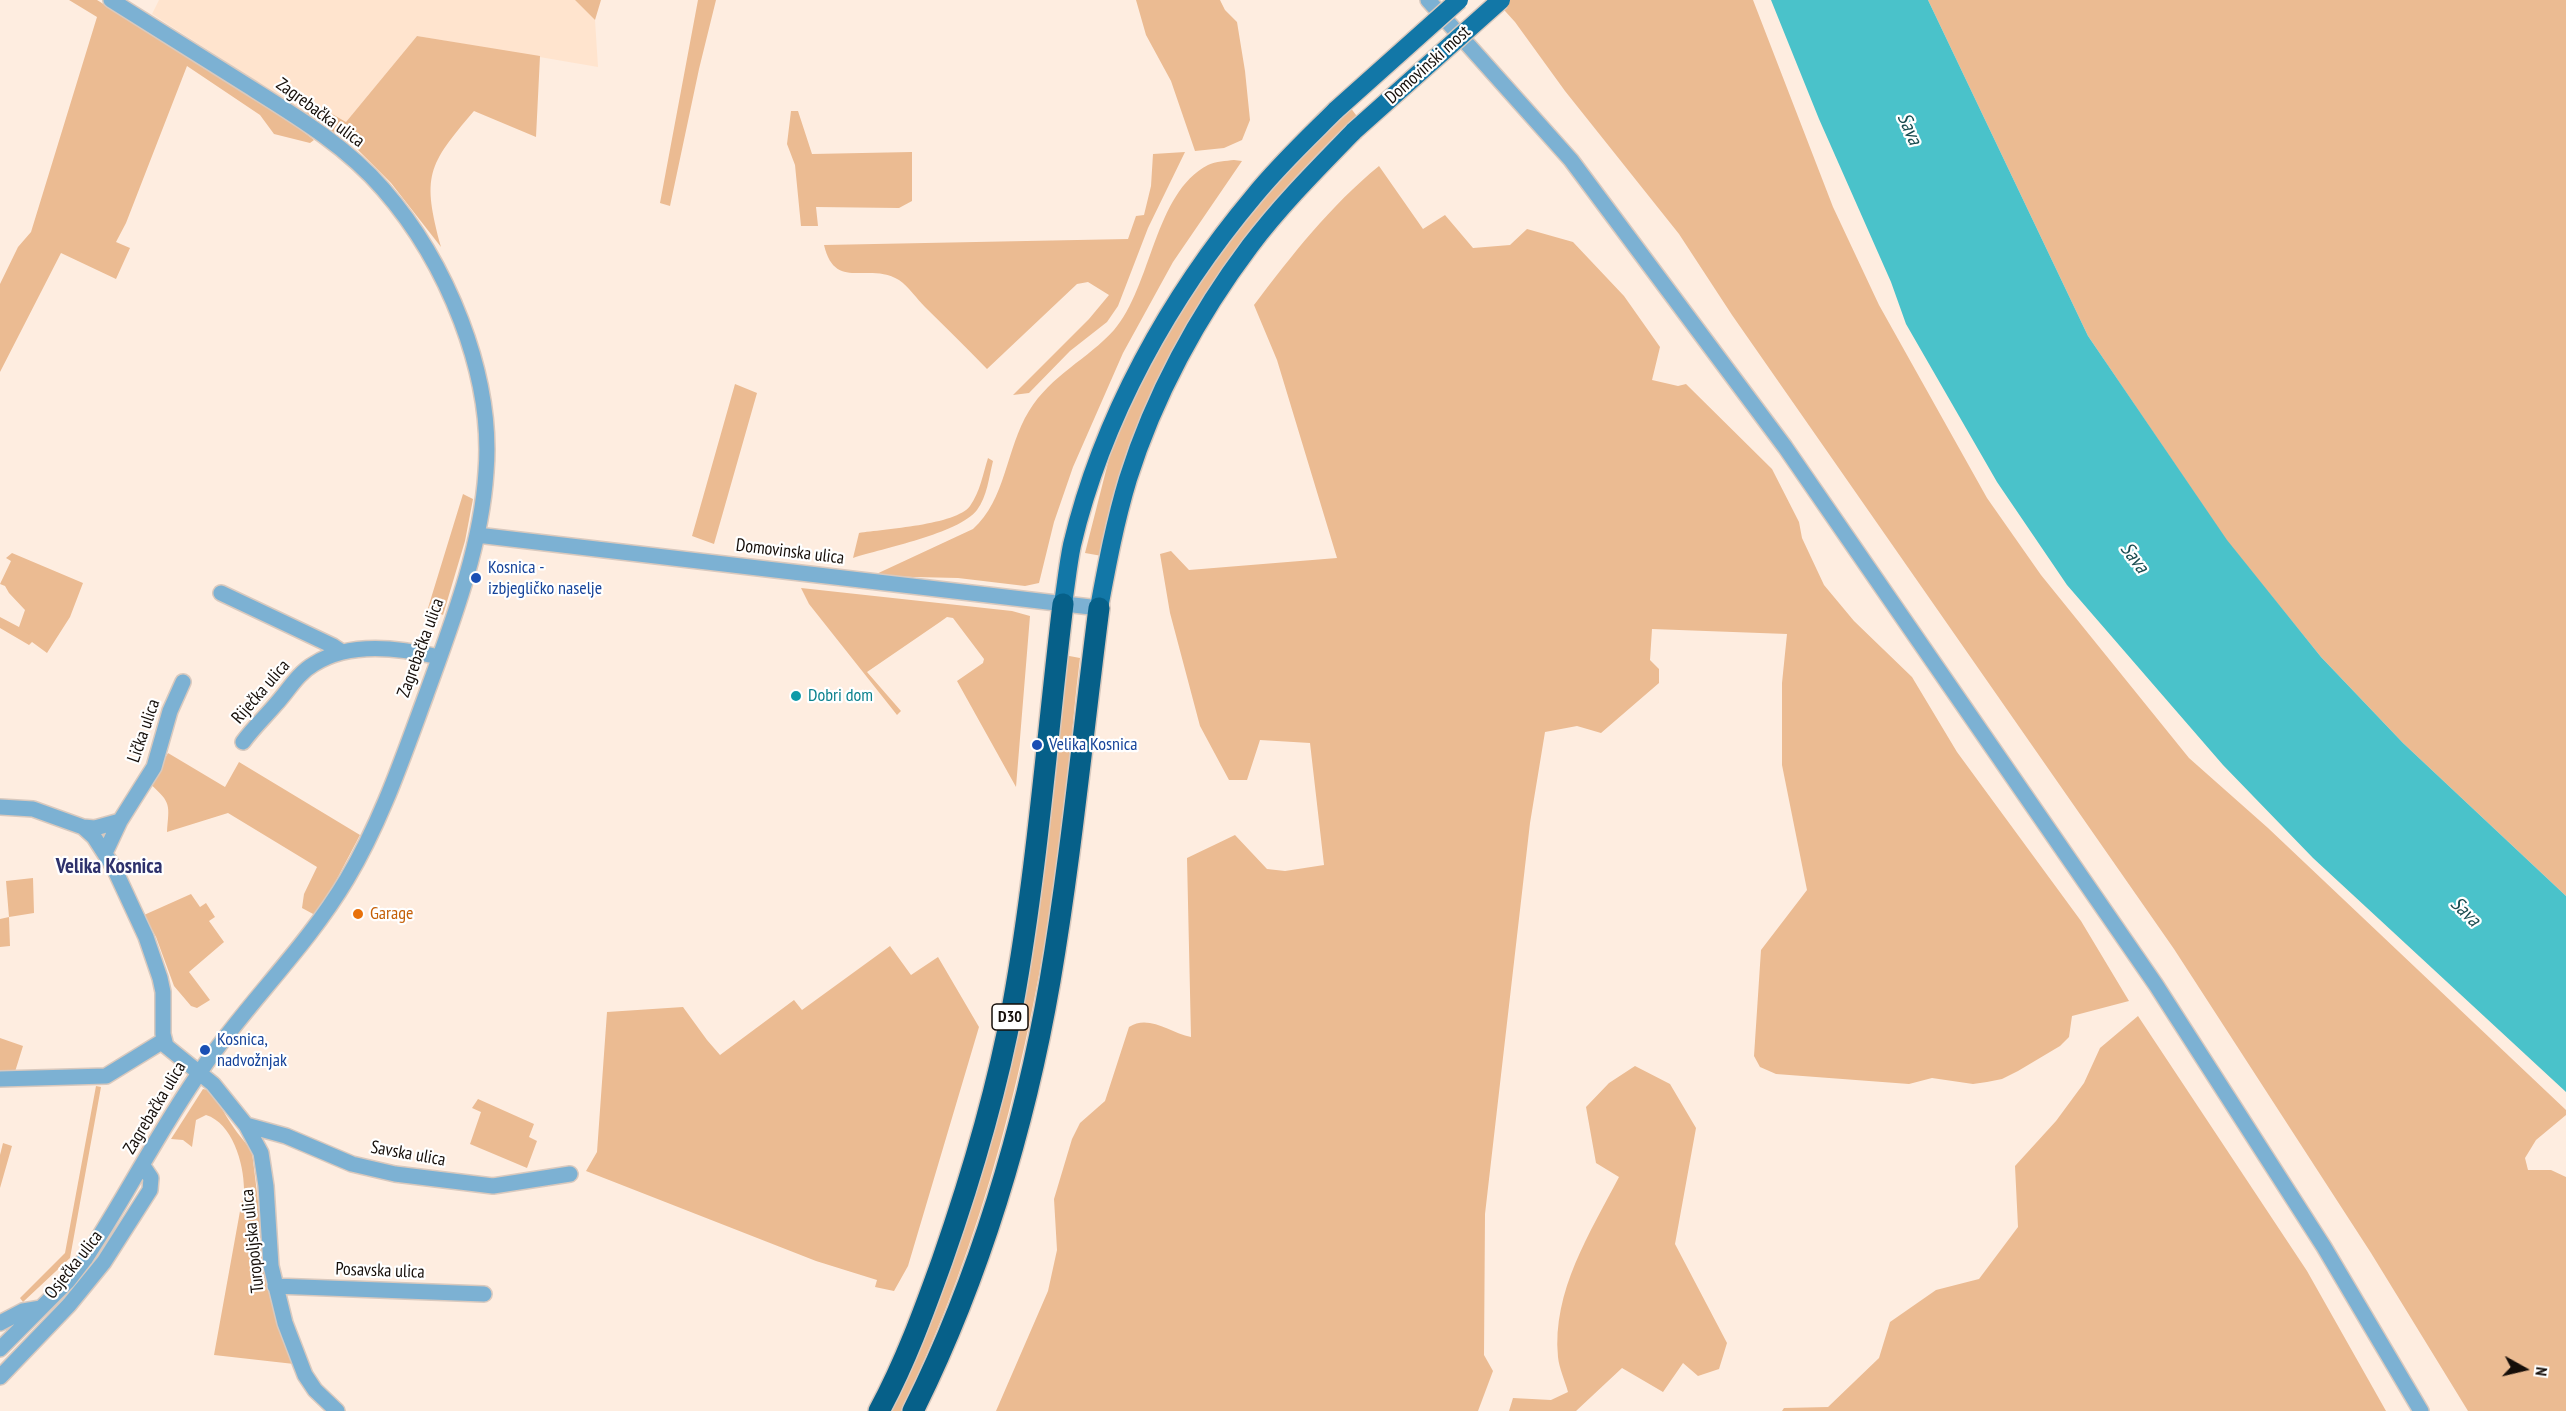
<!DOCTYPE html>
<meta charset="utf-8">
<style>
body{margin:0}
#map{position:relative;width:2566px;height:1411px;overflow:hidden;background:#feede0;font-family:"PT Sans Narrow",sans-serif}
canvas{display:block}
.north{position:absolute;left:2494px;top:1339px;width:60px;height:60px;-webkit-text-stroke:4px #fff;paint-order:stroke;rotate:98deg;font-size:16px;font-weight:700;line-height:24px;text-align:center;color:#150e09}
.north::after{content:'';display:block;margin:auto;width:21px;height:27px;background:#150e09;clip-path:polygon(50% 0,100% 100%,50% 72%,0 100%)}
</style>
<div id="map">
<canvas width="2566" height="1411"></canvas>
<div class="north">N</div>
</div>
<script>
const context = document.querySelector('canvas').getContext('2d');
context.lineJoin = 'round';
function fillPath(path, color) {
  context.fillStyle = color;
  context.fill(path, 'evenodd');
}
function stroke(path, color, width, dash) {
  context.strokeStyle = color;
  context.lineWidth = width;
  context.lineCap = dash ? 'butt' : 'round';
  context.setLineDash(dash || []);
  context.stroke(path);
}
function write(font, color, halo, rows, align = 'center') {
  context.font = font + ' "PT Sans Narrow",sans-serif';
  context.lineWidth = 4.5;
  context.setLineDash([]);
  context.textBaseline = 'middle';
  context.strokeStyle = halo;
  context.fillStyle = color;
  for (const [text, x, y, turn = 0] of rows) {
    context.save();
    context.translate(x, y);
    context.rotate((+turn || 0) * Math.PI / 180);
    context.textAlign = isNaN(turn) ? turn : align;
    if (halo) context.strokeText(text, 0, 0);
    context.fillText(text, 0, 0);
    context.restore();
  }
}
fillPath(new Path2D(`
 M159 0H575L595 20 598 67 417 36 346 122 315 104 306 113 152 14Z`), '#ffe4ce');
fillPath(new Path2D(`
 M69 0H97L281 114 314 140 310 143 274 134 260 115 187 66 126 223 116 242 130 248 116 279 61 253 0 372V284L18 247 31 232 97 17Z
 M575 0H601L595 20Z
 M698 0H716L699 69 670 206 660 203Z
 M1136 0H1220L1225 10 1237 22 1245 71 1250 120 1242 140 1224 148 1195 151 1171 81 1146 35Z
 M1495 0H1753L1833 207 1879 305 1987 498 2041 575 2189 758 2268 828 2566 1110V1115L2536 1140 2525 1158 2528 1170H2551L2566 1177V1411H2468L2371 1253 2174 949 1732 315 1679 234 1565 91 1515 22Z
 M1928 0H2566V896L2403 743 2321 657 2227 541 2088 336Z
 M417 36 540 56 536 137 474 111C427 166 422 176 441 247L391 183 354 146 306 113 315 104 346 122Z
 M1350 107 1359 119 1199 311 1102 556 1085 553 1114 439 1131 397 1196 283 1249 210Z
 M791 111H798L812 154 912 152V201L899 208 816 207 818 226H801L795 165 787 144Z
 M1185 152 1148 228 1118 306 1107 322 1070 351 1029 393 1013 395 1089 319 1109 295 1088 282 1077 284 987 369C967 348 946 328 925 307 917 299 909 287 899 280 868 261 835 292 824 245L1128 239 1136 216 1144 215 1151 186 1153 154Z
 M1234 160 1242 161 1173 262 1123 353 1073 467 1054 522 1039 583 1025 586 958 578 872 576 973 529C1006 500 1006 448 1029 411 1051 375 1088 359 1114 330 1152 286 1154 193 1208 165 1216 161 1226 161 1234 160Z
 M1379 166 1423 229 1445 215 1473 248 1510 245 1527 229 1573 242 1624 296 1660 347 1652 380 1678 386 1686 384 1772 469 1799 522 1802 538 1824 585 1854 621 1912 677 1957 752 2081 921 2129 1001 2072 1016 2069 1037 2060 1046 2018 1071 2002 1079 1987 1082 1973 1084 1932 1078 1909 1084 1776 1074 1760 1067 1754 1056 1761 950 1807 890 1782 765V683L1787 634 1652 629 1650 660 1659 669V683L1601 733 1577 726 1545 732 1530 823 1485 1214 1484 1355 1493 1371 1478 1411H996L1048 1291 1057 1250 1054 1199 1072 1139 1080 1123 1105 1101 1129 1027C1149 1014 1170 1033 1191 1037L1187 858 1235 835 1267 869 1285 871 1324 865 1310 743 1260 740 1247 780H1229L1200 726 1170 613 1160 554 1171 551 1189 570 1337 558 1277 360 1254 305C1292 255 1330 206 1379 166Z
 M735 384 757 393 714 544 692 536Z
 M988 458 993 461C989 477 987 497 977 510 958 534 883 548 853 558L859 533C884 529 956 525 970 506 980 492 983 474 988 458Z
 M463 494 473 499 465 541 443 615 428 608Z
 M12 553 83 583 70 617 47 653 32 642 29 645 0 628V617L19 627 25 610 9 593 5 586 0 584 11 561 6 558Z
 M801 588 1012 611 1030 616 1016 787 957 681 983 663 984 659 953 618 947 617 940 622 867 672 901 711 897 715 809 604Z
 M1064 655 1080 658C1071 728 1068 799 1057 869 1028 1059 985 1237 901 1411H886L983 1162Z
 M168 753 225 787 239 762 360 835 327 898 315 915 302 908 304 894 317 867 228 813 167 832C169 805 172 803 150 784Z
 M33 878 34 913 9 917 10 946 0 947V919L9 917 6 881Z
 M191 894 200 907 206 903 215 917 209 921 224 942 189 972 210 1000 197 1008 191 1006 174 986 156 937 144 915Z
 M890 946 911 975 938 957 979 1027 908 1266 894 1291 875 1287 877 1280 816 1261 586 1171 597 1152 607 1012 683 1007 707 1040 720 1055 794 1000 802 1010Z
 M2138 1016 2307 1271 2386 1411H1782L1784 1408 1828 1407 1879 1358 1890 1322 1936 1290 1979 1279 2018 1227 2015 1166 2056 1121 2084 1083 2100 1048Z
 M0 1038 23 1046 14 1075 0 1076Z
 M1635 1066 1670 1084 1696 1128 1675 1244 1727 1343 1719 1369 1698 1376 1683 1363 1663 1392 1622 1368 1576 1411H1509L1513 1398 1551 1400 1568 1392C1565 1381 1559 1368 1558 1357 1552 1291 1590 1233 1619 1177L1596 1163 1586 1107 1609 1083Z
 M96 1086 101 1087 70 1258 23 1302 20 1298 65 1253Z
 M203 1089 208 1090C218 1100 224 1113 232 1125 238 1135 246 1142 252 1152L269 1291 294 1364 214 1355 244 1189C244 1163 232 1123 206 1115L196 1120 192 1147 183 1140 171 1139Z
 M478 1099 534 1124 529 1137 537 1141 527 1168 470 1144 481 1112 472 1108Z
 M3 1143 12 1146 0 1188V1155Z`), '#ebbb92');
fillPath(new Path2D(`
 M1771 0H1928L2088 336 2227 540 2321 657 2403 743 2566 896V1092L2313 858 2223 765 2067 585 1997 482 1906 324 1891 282 1819 119Z`), '#4ac2ca');
const minor = new Path2D(`
 M1428 0 1571 160 1785 447 2156 985 2324 1247 2421 1411
 M477 535 1099 608
 M221 593 333 646 342 652
 M243 742C253 728 265 717 276 704 288 691 298 673 314 664 350 641 400 648 439 657
 M0 807 33 809 83 827 94 837 114 868 146 937 160 978 163 992V1034L166 1046 213 1084 246 1125 261 1153 266 1186 271 1266 285 1323 305 1375 315 1390 337 1411
 M83 827 95 828 120 821
 M105 853 120 821 154 767 170 711 183 682
 M0 1079 106 1076 163 1041
 M246 1125 286 1136 352 1164 395 1174 493 1186 570 1174
 M275 1286 484 1294
 M0 1323 23 1311 41 1308
 M0 1349 68 1281 85 1259C126 1197 159 1130 202 1069 247 1003 306 948 347 879 381 822 403 757 426 695 452 623 481 549 486 472 494 374 446 261 383 189 346 146 296 116 248 86 203 58 157 29 111 0
 M0 1377 69 1305 104 1262 150 1190 151 1178 143 1166`);
const major = new Path2D(`
 M1063 604C1066 585 1068 564 1072 545 1102 418 1170 296 1254 196 1279 165 1308 138 1336 110
 M1099 608C1107 565 1115 522 1128 479 1154 396 1198 315 1250 246 1281 205 1318 168 1354 131`);
const highway = new Path2D(`
 M879 1411C905 1363 924 1311 942 1261 971 1178 997 1090 1013 1004 1037 872 1047 737 1063 604
 M913 1411C979 1279 1025 1126 1050 981 1071 858 1083 732 1099 608`);
stroke(minor, '#d9c9be', 18);
stroke(major, '#d9c9be', 21);
stroke(highway, '#d9c9be', 24);
stroke(minor, '#7cb1d3', 15);
stroke(major, '#1277a7', 18);
stroke(highway, '#066089', 21);
const majorBridge = new Path2D(`
 M1336 110 1459 0
 M1354 131 1501 0`);
stroke(majorBridge, '#d9c9be', 21, []);
stroke(majorBridge, '#1277a7', 18);
for (const [x, y, r, color] of [
 [476,578,6,"#1a4fb4"],
 [796,696,6,"#0f9aa8"],
 [1037,745,6,"#1a4fb4"],
 [358,914,6,"#e8710a"],
 [205,1050,6,"#1a4fb4"]
]) {
  const dot = new Path2D();
  dot.arc(x, y, r, 0, 2 * Math.PI);
  context.fillStyle = color;
  context.fill(dot);
  stroke(dot, '#fff', 2);
}
for (const [x, y, w] of [
 [1010,1017,36]
]) {
  const box = new Path2D();
  box.roundRect(x - w / 2, y - 13, w, 26, 4.5);
  context.fillStyle = '#fff';
  context.fill(box);
  stroke(box, '#150e09', 1.5);
}
write('bold 16px', '#150e09', null, [
 ["D30",1010,1017]
]);
write('18px', '#150e09', '#fff', [
 ["Domovinski most",1428,65,-42],
 ["Zagrebačka ulica",320,113,36],
 ["Domovinska ulica",790,552,7],
 ["Zagrebačka ulica",421,648,-70],
 ["Riječka ulica",261,692,-49],
 ["Lička ulica",144,731,-71],
 ["Zagrebačka ulica",155,1108,-59],
 ["Savska ulica",408,1154,10],
 ["Turopoljska ulica",253,1241,-96],
 ["Osječka ulica",74,1265,-52],
 ["Posavska ulica",380,1271,2]
]);
write('18px', '#164399', '#fff', [
 ["Kosnica -",488,568],
 ["izbjegličko naselje",488,589],
 ["Velika Kosnica",1049,745],
 ["Kosnica,",217,1040],
 ["nadvožnjak",217,1061]
], 'left');
write('18px', '#0d838f', '#fff', [
 ["Dobri dom",808,696]
], 'left');
write('18px', '#c56008', '#fff', [
 ["Garage",370,914]
], 'left');
write('italic 20px', '#194c50', '#fff', [
 ["Sava",1909,129,66],
 ["Sava",2134,558,53],
 ["Sava",2465,912,45]
]);
write('bold 21px', '#2e326c', '#fff', [
 ["Velika Kosnica",109,867]
]);
</script>
